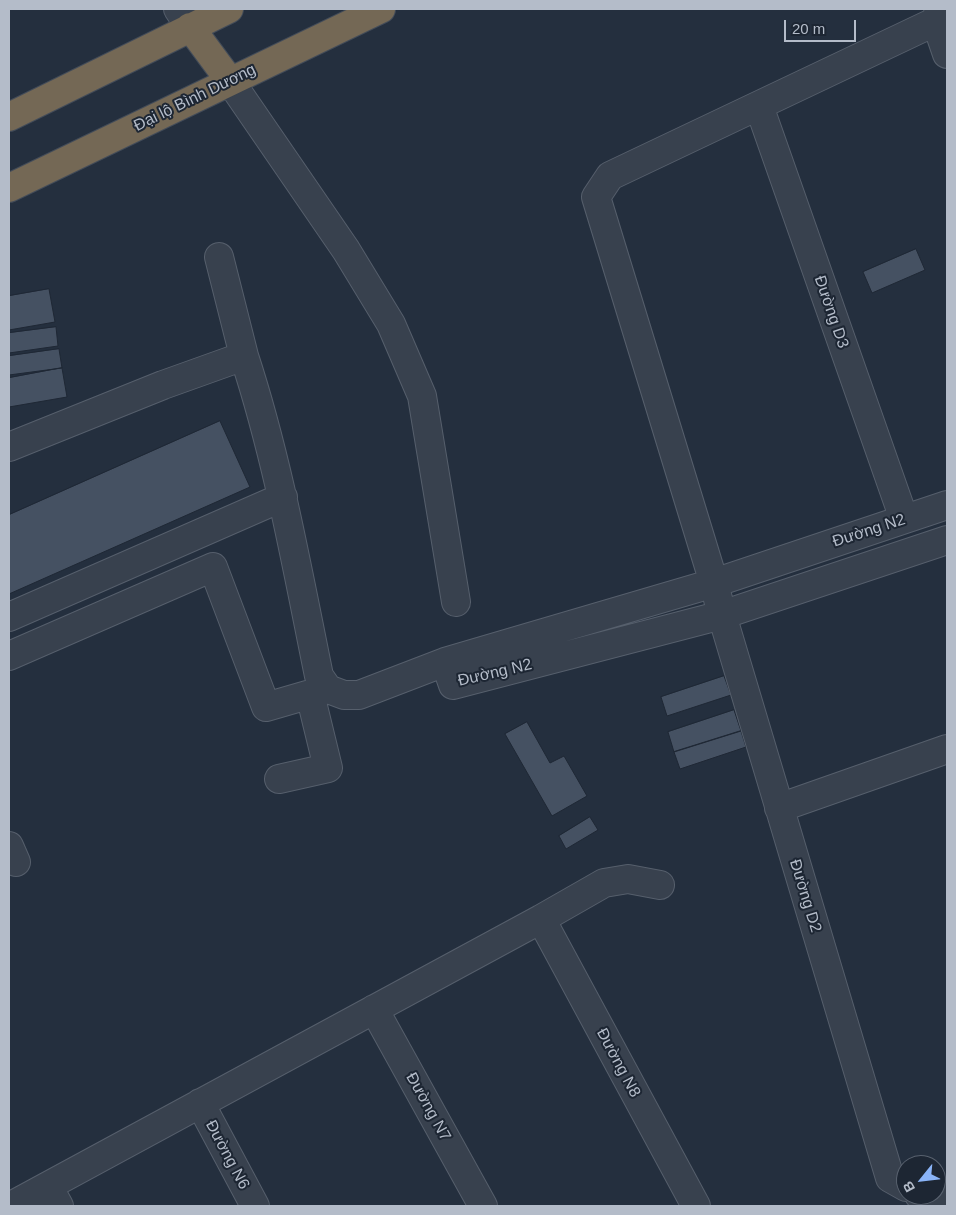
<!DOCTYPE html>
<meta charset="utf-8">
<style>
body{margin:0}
#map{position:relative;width:956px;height:1215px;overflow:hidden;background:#242f3e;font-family:Helvetica,sans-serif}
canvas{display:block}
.frame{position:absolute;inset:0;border:10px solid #b4bcc9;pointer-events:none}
.north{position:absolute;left:896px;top:1155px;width:50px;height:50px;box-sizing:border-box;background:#1d2633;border:1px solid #59626f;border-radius:50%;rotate:241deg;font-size:14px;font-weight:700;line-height:20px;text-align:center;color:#b4bcc9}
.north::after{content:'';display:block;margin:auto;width:18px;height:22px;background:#8ab4f8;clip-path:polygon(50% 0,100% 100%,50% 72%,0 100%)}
.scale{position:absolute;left:784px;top:20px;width:72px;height:22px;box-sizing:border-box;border:2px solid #b4bcc9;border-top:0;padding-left:6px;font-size:15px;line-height:18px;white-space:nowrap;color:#b4bcc9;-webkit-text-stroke:4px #1d2633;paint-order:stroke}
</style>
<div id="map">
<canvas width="956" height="1215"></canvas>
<div class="frame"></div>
<div class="north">B</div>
<div class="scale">20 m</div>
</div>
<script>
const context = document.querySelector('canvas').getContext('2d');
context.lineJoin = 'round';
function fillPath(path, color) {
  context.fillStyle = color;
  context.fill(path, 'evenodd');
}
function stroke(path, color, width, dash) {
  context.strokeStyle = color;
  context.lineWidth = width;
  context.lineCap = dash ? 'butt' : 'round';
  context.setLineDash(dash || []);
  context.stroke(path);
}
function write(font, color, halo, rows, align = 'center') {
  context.font = font + ' Helvetica,sans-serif';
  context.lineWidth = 4;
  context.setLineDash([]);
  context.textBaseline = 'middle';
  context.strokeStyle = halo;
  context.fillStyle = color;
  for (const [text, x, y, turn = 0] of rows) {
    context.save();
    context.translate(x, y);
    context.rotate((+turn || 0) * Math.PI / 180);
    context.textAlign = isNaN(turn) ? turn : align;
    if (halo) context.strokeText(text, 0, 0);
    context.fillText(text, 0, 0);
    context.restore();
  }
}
const building = new Path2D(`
 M916 249 925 270 872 293 863 272Z
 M49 289 55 322 9 330V296Z
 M56 327 58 346 9 353V333Z
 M59 349 62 368 9 375V356Z
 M62 368 67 397 9 407V378Z
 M220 421 250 487 9 594V515Z
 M724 676 731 695 667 716 661 697Z
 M734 710 741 731 674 752 668 732Z
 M527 722 550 763 564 756 587 796 552 816 505 734Z
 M741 731 746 747 680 769 674 752Z
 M590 817 598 830 566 849 559 836Z`);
fillPath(building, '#455162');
stroke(building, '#1f2835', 1);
const minor = new Path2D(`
 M178 9 190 27
 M939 9 936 22 947 54
 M230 81 346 250 391 324 422 396 456 602
 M759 106 904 519
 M219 257 244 356
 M9 447 163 385 244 356C278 460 297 568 319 676L328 689 344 695H359L445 662 714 583 947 505
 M9 617 283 497
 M9 656 213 567 266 707 328 689
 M445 662 453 685 722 615 947 540
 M279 779 328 768 310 694
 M779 808 947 749
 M9 846 16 862
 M541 919 696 1206
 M374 1009 483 1206
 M200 1103 255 1206
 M48 1186 59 1206
 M906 1187 890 1178 722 615 714 583 596 197 610 176 947 16
 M919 1195 928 1201 947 1194
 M11 1206 541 919 604 883 628 879 660 885`);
const highway = new Path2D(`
 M190 27 230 81
 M9 117 229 9
 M9 188 381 9`);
stroke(minor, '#565f6c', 30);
stroke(highway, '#434c59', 30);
stroke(minor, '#38414e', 28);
stroke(highway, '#746855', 28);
write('16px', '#b4bcc9', '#1d2633', [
 ["Đại lộ Bình Dương",195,98,-26],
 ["Đường D3",831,312,71],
 ["Đường N2",869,531,-18],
 ["Đường N2",495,673,-13],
 ["Đường D2",805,896,73],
 ["Đường N8",618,1063,62],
 ["Đường N7",428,1107,61],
 ["Đường N6",227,1155,62]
]);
</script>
